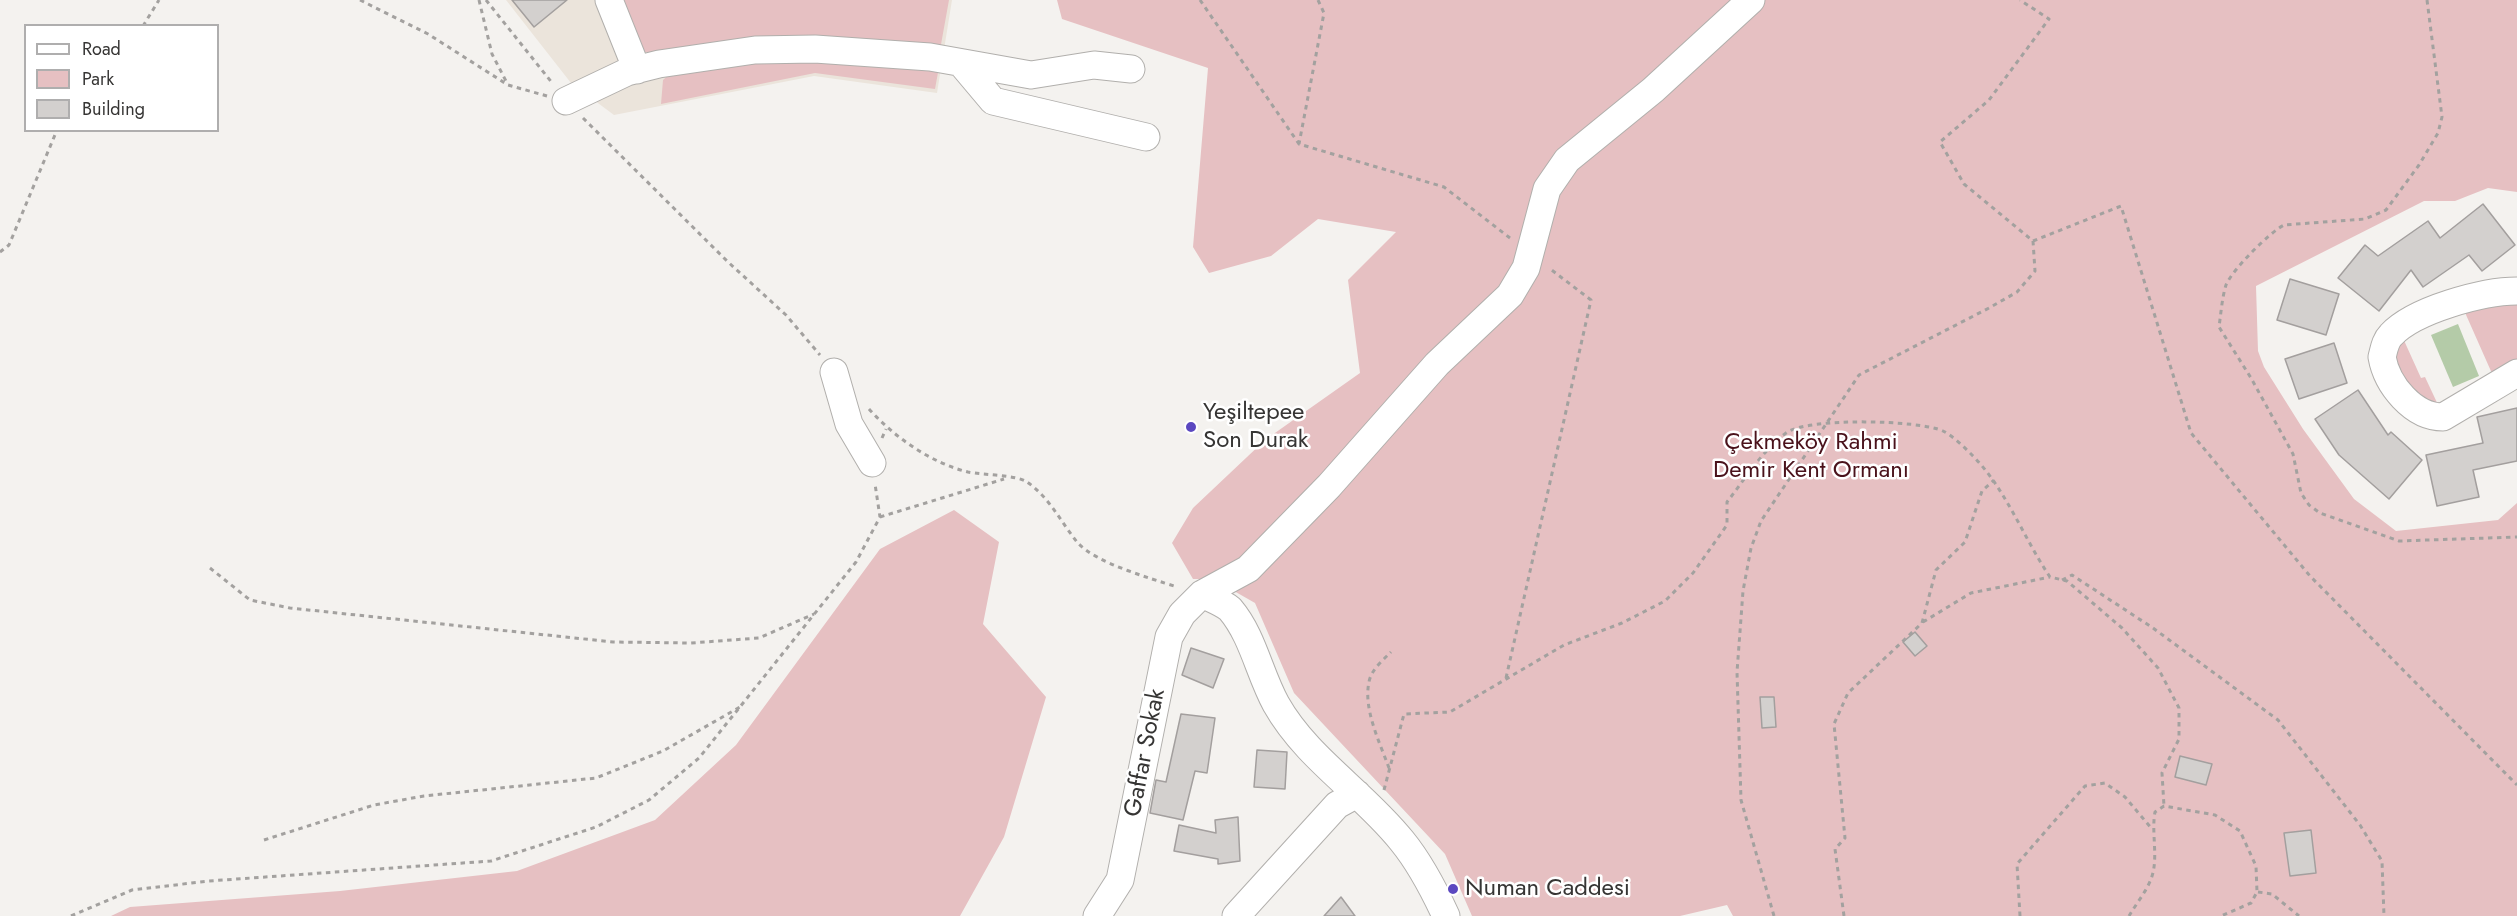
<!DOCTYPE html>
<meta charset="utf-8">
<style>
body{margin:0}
#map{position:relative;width:2517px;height:916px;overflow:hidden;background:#f4f2ef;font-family:Jost,sans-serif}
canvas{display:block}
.legend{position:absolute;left:24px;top:24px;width:195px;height:108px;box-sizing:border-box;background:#fff;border:2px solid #afaeae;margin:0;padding:8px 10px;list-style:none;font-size:18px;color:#363534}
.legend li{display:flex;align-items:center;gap:12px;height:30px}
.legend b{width:30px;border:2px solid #afaeae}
</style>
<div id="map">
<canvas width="2517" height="916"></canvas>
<ul class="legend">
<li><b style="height:8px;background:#fff"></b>Road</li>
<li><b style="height:16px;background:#e6c0c2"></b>Park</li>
<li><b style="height:16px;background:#d3d0ce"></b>Building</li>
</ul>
</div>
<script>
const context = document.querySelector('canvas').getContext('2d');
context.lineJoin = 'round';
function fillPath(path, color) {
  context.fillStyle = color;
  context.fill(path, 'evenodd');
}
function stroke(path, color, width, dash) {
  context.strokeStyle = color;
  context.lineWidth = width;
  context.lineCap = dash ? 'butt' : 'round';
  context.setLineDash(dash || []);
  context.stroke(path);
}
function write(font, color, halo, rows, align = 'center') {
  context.font = font + ' Jost,sans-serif';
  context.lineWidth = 5;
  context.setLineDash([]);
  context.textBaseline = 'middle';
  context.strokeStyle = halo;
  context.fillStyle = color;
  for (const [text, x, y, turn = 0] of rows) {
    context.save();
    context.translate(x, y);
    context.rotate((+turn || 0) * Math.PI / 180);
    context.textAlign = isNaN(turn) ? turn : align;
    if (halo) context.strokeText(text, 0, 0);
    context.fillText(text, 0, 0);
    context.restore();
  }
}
fillPath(new Path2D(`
 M506 0H952L937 93 814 76 614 115 571 83Z`), '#ebe4db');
fillPath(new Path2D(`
 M624 0H949L940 50 659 52H642Z
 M1057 0H2517V192L2488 188 2455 201H2424L2256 286 2258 351 2264 367 2303 429 2354 499 2396 531 2498 520 2517 503V916H1733L1727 905 1680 916H1472L1445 854 1294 693 1255 603 1213 579H1193L1172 543 1193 508 1265 440 1360 373 1348 280 1396 232 1318 219 1271 256 1209 273 1193 247 1208 68 1062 19Z
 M750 57 939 67 935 89 815 73 661 104 663 80 672 72Z
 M2517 297V364L2494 378 2463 308Z
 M2402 336 2421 378 2425 377 2440 409 2425 405 2397 374 2393 340Z
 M954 510 999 542 983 624 1046 697 1004 837 960 916H111L130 907 340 891 517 871 655 820 736 745 880 549Z`), '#e6c0c2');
fillPath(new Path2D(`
 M2458 324 2479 376 2453 387 2431 335Z`), '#b4cba8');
const building = new Path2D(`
 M512 0H567L534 27Z
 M2483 204 2515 245 2482 271 2469 255 2423 287 2411 270 2379 311 2338 278 2365 245 2378 256 2428 221 2440 238Z
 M2290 279 2339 294 2326 335 2277 320Z
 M2334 343 2347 383 2299 399 2285 359Z
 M2358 390 2388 435 2391 432 2422 460 2389 499 2339 455 2315 419Z
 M2517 408V461L2473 470 2479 497 2437 506 2426 455 2483 443 2477 417Z
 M1915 632 1927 646 1915 656 1903 642Z
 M1191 648 1224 659 1213 688 1182 675Z
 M1760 697H1774L1776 727 1762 728Z
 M1181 714 1215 718 1207 773 1195 771 1183 820 1150 813 1156 780 1166 782Z
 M1257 750 1287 752 1285 789 1254 787Z
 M2180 756 2212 764 2206 785 2175 777Z
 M1238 817 1240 861 1218 864V859L1174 851 1179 825 1216 833 1215 820Z
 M2311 830 2316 873 2290 876 2284 833Z
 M1341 897 1355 916H1324Z`);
fillPath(building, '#d3d0ce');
stroke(building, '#a39f9e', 1.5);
const minor = new Path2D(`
 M609 0 637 70
 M961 63 993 101 1146 137
 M566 101 627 72 659 64 755 50 815 49 930 57 1031 75 1094 65 1131 69
 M2517 291C2483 291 2414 310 2391 335 2385 341 2384 350 2382 357 2387 385 2413 417 2443 417L2517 373
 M834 372 849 424 872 463
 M1202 594C1210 598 1223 603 1230 609 1253 636 1259 673 1276 704 1307 759 1363 792 1402 841 1420 863 1434 890 1446 916
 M1097 916 1120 880 1169 637 1182 614 1202 594 1248 569 1329 486 1437 364 1510 295 1526 268 1547 189 1567 160 1653 90 1751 0
 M1236 916 1337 805 1357 794`);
stroke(minor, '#b1afac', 29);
stroke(new Path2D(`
 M360 0 428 34 508 85 547 96
 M479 0 492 54 507 83
 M486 0 553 84
 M1200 0 1299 144
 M1318 0 1324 13 1299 144 1444 187 1510 238
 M2427 0 2442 117 2438 133 2419 165 2386 210 2365 219 2284 225C2270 232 2232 270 2226 285 2222 298 2221 313 2219 327L2251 378 2293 454 2301 493 2309 505 2320 513 2399 541 2517 537
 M143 26 159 0
 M583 118 727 261 786 315 820 355
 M2033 241 2121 206 2191 433 2310 576 2517 785
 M0 252 9 245 57 130
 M869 409C894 437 931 463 968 472 983 475 1017 475 1027 482 1049 497 1061 522 1077 542 1095 563 1150 578 1177 587
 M882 438 886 429
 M880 517 1004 479
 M210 568 250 600 290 608 613 642 691 643 759 638 814 614
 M2062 580 2072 575 2153 628 2278 720 2360 825 2382 861 2384 916
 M1923 622 1971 593 2050 577
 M1506 678 1591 300 1549 268
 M1389 768C1380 743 1363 709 1369 682 1371 670 1383 660 1391 652
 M1384 790 1404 714 1450 712 1564 645 1622 623 1665 601 1693 573 1727 525V502C1745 479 1762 451 1786 433 1807 417 1920 420 1943 431 1953 436 1964 447 1972 455 2006 489 2023 537 2050 577L2067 581 2122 628 2158 668 2179 708V739L2162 773 2164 806
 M264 840 374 805 424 796 596 778 663 751 740 707
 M2258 892 2272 894 2299 916
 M71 916 132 890 209 881 491 861 596 827 649 800 699 758 856 562 880 517 875 484
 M1774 916 1741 800 1737 672 1743 591 1751 548 1761 521 1859 375 1989 308 2017 292 2035 271 2033 241 1964 184 1940 142 1989 100 2049 19 2020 0
 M1844 916 1835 849 1845 838 1834 724 1848 693 1922 623 1936 570 1965 542 1982 491 1994 480
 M2020 916 2017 864 2085 786 2105 783 2125 797 2152 829
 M2129 916C2136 904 2146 892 2151 879 2159 859 2151 833 2155 812L2164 806 2215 815 2240 831 2256 866 2257 892 2251 903 2221 916`), '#a3a19f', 3, [4.5, 4.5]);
stroke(minor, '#fff', 27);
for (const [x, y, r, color] of [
 [1191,427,6,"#5b48c0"],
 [1453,889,6,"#5b48c0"]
]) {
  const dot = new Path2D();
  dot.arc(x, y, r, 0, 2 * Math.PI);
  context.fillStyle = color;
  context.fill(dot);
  stroke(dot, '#fff', 2);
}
write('24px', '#363534', '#fff', [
 ["Yeşiltepee",1203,413],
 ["Son Durak",1203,441],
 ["Numan Caddesi",1465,889]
], 'left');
write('24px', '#4a121b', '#fff', [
 ["Çekmeköy Rahmi",1811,443],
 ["Demir Kent Ormanı",1811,471]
]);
write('24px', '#363534', '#fff', [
 ["Gaffar Sokak",1146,753,-79]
]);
</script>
